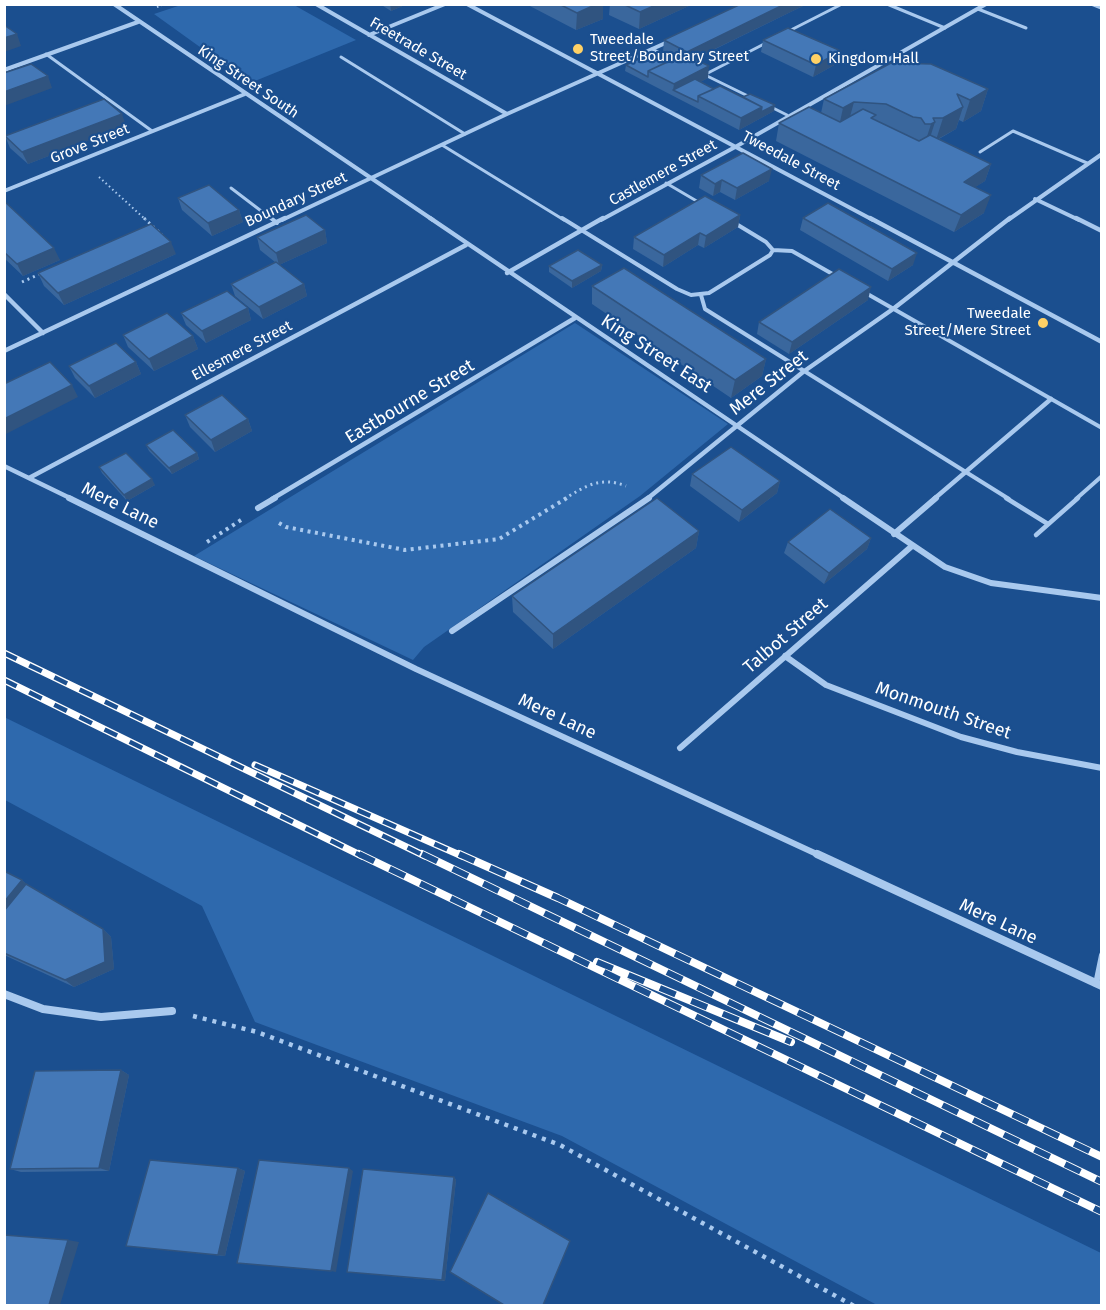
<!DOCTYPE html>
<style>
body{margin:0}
#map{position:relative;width:1106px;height:1310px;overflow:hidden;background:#1b4f8f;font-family:"Fira Sans",sans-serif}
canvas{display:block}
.frame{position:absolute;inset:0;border:6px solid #fff;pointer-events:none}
</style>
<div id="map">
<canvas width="1106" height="1310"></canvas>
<div class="frame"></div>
</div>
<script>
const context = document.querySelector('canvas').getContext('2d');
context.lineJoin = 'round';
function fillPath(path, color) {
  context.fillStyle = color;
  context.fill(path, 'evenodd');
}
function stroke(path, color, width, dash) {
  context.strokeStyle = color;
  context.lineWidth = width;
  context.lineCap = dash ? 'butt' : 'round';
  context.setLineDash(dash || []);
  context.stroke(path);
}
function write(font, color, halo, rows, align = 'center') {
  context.font = font + ' "Fira Sans",sans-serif';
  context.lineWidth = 4.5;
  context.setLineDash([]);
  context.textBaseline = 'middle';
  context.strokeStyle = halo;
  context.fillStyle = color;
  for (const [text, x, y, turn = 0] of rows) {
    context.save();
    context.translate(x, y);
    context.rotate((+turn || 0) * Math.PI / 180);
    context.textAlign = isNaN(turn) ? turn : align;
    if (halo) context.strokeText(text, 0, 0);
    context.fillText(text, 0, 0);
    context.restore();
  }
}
fillPath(new Path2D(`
 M181 5H294L356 40 250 83 154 14Z
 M575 323 728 424 640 496 424 647 413 660 194 556Z
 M4 717 1101 1253V1305H877L562 1136 255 1022 202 906 5 800Z`), '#2e69ad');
stroke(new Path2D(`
 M157 7 165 4
 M99 177 146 220`), '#a9c9ee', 2, [1.5, 3]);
stroke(new Path2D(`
 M144 218 162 235
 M22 282 42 273
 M564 499C586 486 600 476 626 486`), '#a9c9ee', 3, [2, 4]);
stroke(new Path2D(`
 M279 523 286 527 405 550 499 539 567 498
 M207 542 241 520`), '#a9c9ee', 4, [3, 4.5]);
stroke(new Path2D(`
 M193 1016 257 1032 560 1145 854 1306`), '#a9c9ee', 4.5, [4, 6]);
stroke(new Path2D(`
 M887 4 945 28
 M978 9 1026 28
 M787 32 842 4
 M652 49 666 56
 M46 54 152 131
 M341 57 465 134
 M703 74 750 97
 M704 75 766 43
 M771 107 787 115
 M442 145 564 220
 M980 152 1013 131 1087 163
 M666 183 700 203
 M231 188 273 220`), '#a9c9ee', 3);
stroke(new Path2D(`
 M271 218 277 223
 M562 218 677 289 691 295 709 293 770 255 773 250 766 242 733 222
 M773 250 792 251 836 276
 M864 292 1102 428
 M701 295 705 309 1009 499
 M1076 499 1102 476`), '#a9c9ee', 4);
stroke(new Path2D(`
 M1006 498 1048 524
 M1036 535 1078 498`), '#a9c9ee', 4.5);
stroke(new Path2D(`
 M1096 984 1102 955`), '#a9c9ee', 6);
stroke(new Path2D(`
 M114 4 433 220
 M316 4 507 114
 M467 4 873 220
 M1092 4 1102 8
 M369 35 445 4
 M4 70 138 22
 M4 191 245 94
 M1035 199 1079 220
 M282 220 507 114 670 41
 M601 220 737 146 986 4
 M1008 220 1102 154`), '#a9c9ee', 4);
stroke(new Path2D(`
 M430 218 845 499
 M870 218 1102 342
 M1076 218 1102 231
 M507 273 603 218
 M4 294 43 333
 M4 351 285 218
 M4 466 72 499
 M29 478 466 245
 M272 499 575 318
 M647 499 803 372 893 309 1010 218
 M934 499 1051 399`), '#a9c9ee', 4.5);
stroke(new Path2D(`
 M69 498 416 669 821 856
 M843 498 945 567 991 583 1102 598
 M258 508 275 498
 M894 534 936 498
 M452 631 649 498
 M785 656 826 685 961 737 1017 752 1102 768
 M680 748 912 546`), '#a9c9ee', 6);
stroke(new Path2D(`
 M817 854 1102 986
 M4 994 43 1009 101 1017 172 1011`), '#a9c9ee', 8);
const railFar1 = new Path2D(`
 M4 653 425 856
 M4 680 362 856
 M255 765 462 856`);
const rail = new Path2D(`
 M359 854 1102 1212
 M422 854 1102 1182
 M459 854 558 898 1102 1157
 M597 962 791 1042`);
stroke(railFar1, '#fff', 7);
stroke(rail, '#fff', 8);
stroke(railFar1, '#1b4f8f', 4.5, [14]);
stroke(rail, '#1b4f8f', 6, [17]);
fillPath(new Path2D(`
 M380 4H407L391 11Z
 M526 4H603V19L576 30Z
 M610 4H693L639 29 609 15Z
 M741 4H807L695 59 708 78 700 82 714 89 743 97 774 111 739 130 625 71 626 65 653 58H675L663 52 664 40Z
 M763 40 838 63 813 77 761 52Z
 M988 89 981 111 963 122 959 120 956 129 939 139 991 164 985 181 975 187 984 213 954 232 776 141 779 123 821 113 824 99Z
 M126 126 28 164 10 148 5 136Z
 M701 175 769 181 735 200 720 192 713 196 699 188Z
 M178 198 239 210 243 222 212 236 182 210Z
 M4 201 60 260 23 276 4 258Z
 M740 215 738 227 704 248 698 245 663 267 633 249 634 237Z
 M803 218 913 265 888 281 800 230Z
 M325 230 327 243 279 265 304 284 307 296 263 319 235 296 231 284 275 262 260 250 257 237Z
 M176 254 64 305 44 286 38 273Z
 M602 265 601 271 572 288 549 272V266Z
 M592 286 766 359 762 376 731 398 592 304Z
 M868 300 789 354 757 334 759 322Z
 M248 308 251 320 206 343 186 325 181 313Z
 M123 335 193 336 198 349 154 371 128 347Z
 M136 362 141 374 95 398 75 378 69 366Z
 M185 415 248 419 252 431 215 452 190 427Z
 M146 445 197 453 199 459 172 474 149 451Z
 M99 467 155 485 127 501 102 473Z
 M692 474 780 481 777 493 739 522 690 486Z
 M699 531 696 548 553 649 513 612 512 596Z
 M871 538 867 549 824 584 784 553 788 542Z
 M4 871 22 880 26 884 103 929 111 937 114 969 74 987 4 955Z
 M121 1070 129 1075 109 1171 21 1172 10 1169Z
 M238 1168 245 1171 225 1256 126 1246Z
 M454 1177 456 1180 445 1281 347 1272Z`), '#3a679d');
fillPath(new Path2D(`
 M390 4H407L391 11Z
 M597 4H603V19L576 30 577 13Z
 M658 4H693L639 29 640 12Z
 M785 4H807L686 63 687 52Z
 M17 34 21 46 4 52V38Z
 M841 51 838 63 813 77 816 65Z
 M709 66 708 78 679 93 673 90 674 84Z
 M48 76 52 88 4 106V92Z
 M988 89 981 111 963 122 970 100Z
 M854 102 848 124 838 131 843 108Z
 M775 105 774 111 739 130 741 118 762 107Z
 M963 107 956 129 936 140 943 118Z
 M122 114 126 126 28 164 22 152Z
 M935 122 928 144 924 146 931 124Z
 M991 164 985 181 957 199 964 182Z
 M772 169 769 181 735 200 737 188Z
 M722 180 720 192 713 196 715 184Z
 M991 195 984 213 954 232 961 215Z
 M239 210 243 222 212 236 208 223Z
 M740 215 738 227 704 248 706 236Z
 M325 230 327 243 279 265 276 253Z
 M700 233 698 245 663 267 664 255Z
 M171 242 176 254 64 305 58 293Z
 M54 248 60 260 23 276 17 264Z
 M917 253 913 265 888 281 892 269Z
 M602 265 601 271 572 288V281Z
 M304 284 307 296 263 319 259 307Z
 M871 287 868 300 789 354 792 342Z
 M248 308 251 320 206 343 202 331Z
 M193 336 198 349 154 371 149 359Z
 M766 359 762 376 731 398 735 380Z
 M136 362 141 374 95 398 89 386Z
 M72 385 78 397 4 435V419Z
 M248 419 252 431 215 452 211 440Z
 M197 453 199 459 172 474 169 468Z
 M152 479 155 485 127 501 124 495Z
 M780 481 777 493 739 522 742 510Z
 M699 531 696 548 553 649V634Z
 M871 538 867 549 824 584 829 573Z
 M22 880 36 892 4 931V902Z
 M103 929 111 937 114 969 74 987 65 980Z
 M121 1070 129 1075 109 1171 99 1168Z
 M238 1168 245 1171 225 1256 218 1255Z
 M349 1168 353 1171 336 1272 331 1271Z
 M454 1177 456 1180 445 1281 442 1280Z
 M68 1240 79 1242 60 1305H49Z`), '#305480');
const building = new Path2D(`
 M559 4H597L577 13Z
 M623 4H658L640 12Z
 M741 4H785L687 52 664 40Z
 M4 25 17 34 4 38Z
 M788 28 841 51 816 65 763 40Z
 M663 53 674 59 648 71V77L626 65 647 55 653 58Z
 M684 54 709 66 674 84 648 71Z
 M891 63 931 64 988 89 970 100 957 94 963 107 943 118H933L935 122 931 124H925L921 118 913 117 886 104 854 102 843 108 824 99Z
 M31 64 48 76 4 92V73Z
 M695 79 714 89 698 96V102L673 90Z
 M720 86 762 107 741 118 698 96Z
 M750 94 775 105 761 112 762 107 743 97Z
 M104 99 122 114 22 152 5 136Z
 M809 107 840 122 863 109 876 115 871 118 919 141 930 135 991 164 964 182 991 195 961 215 779 123Z
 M743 153 772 169 737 188 722 180 715 184 701 175Z
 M209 185 239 210 208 223 178 198Z
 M705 196 740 215 706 236 700 233 664 255 634 237Z
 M4 201 54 248 17 264 4 252Z
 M828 203 917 253 892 269 803 218Z
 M306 215 325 230 276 253 257 237Z
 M151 224 171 242 58 293 38 273Z
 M578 250 602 265 572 281 549 266Z
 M276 262 304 284 259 307 231 284Z
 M624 268 766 359 735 380 592 286Z
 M839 269 871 287 792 342 759 322Z
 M227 291 248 308 202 331 181 313Z
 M167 313 193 336 149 359 123 335Z
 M116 343 136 362 89 386 69 366Z
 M50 362 72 385 4 419V384Z
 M222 395 248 419 211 440 185 415Z
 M173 430 197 453 169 468 146 445Z
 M731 447 780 481 742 510 692 474Z
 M126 453 152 479 124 495 99 467Z
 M657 498 699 531 553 634 512 596Z
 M830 509 871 538 829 573 788 542Z
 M4 871 22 880 4 902Z
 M26 884 103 929 105 962 65 980 4 953V911Z
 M121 1070 99 1168 10 1169 35 1071Z
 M150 1160 238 1168 218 1255 126 1246Z
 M259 1160 349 1168 331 1271 237 1263Z
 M363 1169 454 1177 442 1280 347 1272Z
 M488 1193 570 1241 543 1305H504L450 1272Z
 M4 1235 68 1240 49 1305H4Z`);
fillPath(building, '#4478b7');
stroke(building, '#305480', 1.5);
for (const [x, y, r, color] of [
 [578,49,6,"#ffd166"],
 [816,59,6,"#ffd166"],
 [1043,323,6,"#ffd166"]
]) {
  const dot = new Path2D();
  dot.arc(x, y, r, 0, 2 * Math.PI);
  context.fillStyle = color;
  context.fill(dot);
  stroke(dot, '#1b4f8f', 2);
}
write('15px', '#fff', '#1b4f8f', [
 ["Tweedale",590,40],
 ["Street/Boundary Street",590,57],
 ["Kingdom Hall",828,59],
 ["Tweedale",1031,314,"right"],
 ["Street/Mere Street",1031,331,"right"]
], 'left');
write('15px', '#fff', '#1b4f8f', [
 ["Freetrade Street",418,49,30],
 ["King Street South",248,82,34],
 ["Grove Street",90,144,-22],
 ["Tweedale Street",791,161,28],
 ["Castlemere Street",663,173,-29],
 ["Boundary Street",296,200,-25],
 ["Ellesmere Street",242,351,-28]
]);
write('18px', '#fff', '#1b4f8f', [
 ["King Street East",656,354,33],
 ["Mere Street",769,383,-38],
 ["Eastbourne Street",410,402,-31],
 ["Mere Lane",120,506,26],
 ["Talbot Street",786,636,-41],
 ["Monmouth Street",943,711,19],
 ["Mere Lane",557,717,25],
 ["Mere Lane",998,922,25]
]);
</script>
